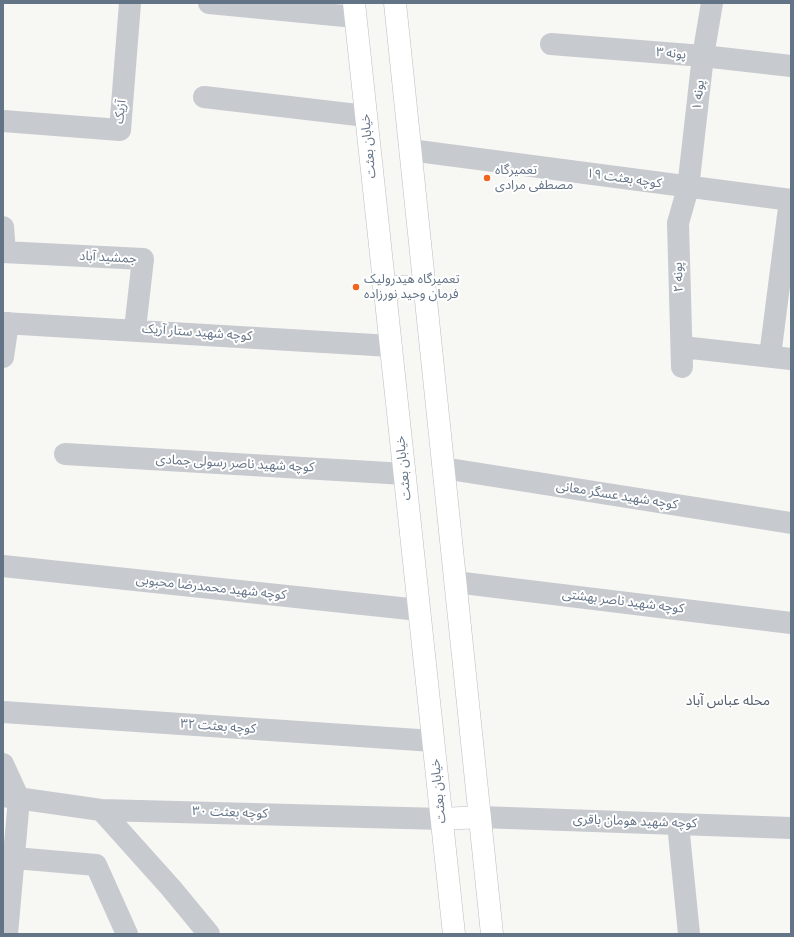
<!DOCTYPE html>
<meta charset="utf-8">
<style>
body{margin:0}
#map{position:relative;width:794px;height:937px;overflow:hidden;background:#f7f7f4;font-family:"Roboto Condensed",sans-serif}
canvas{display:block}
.frame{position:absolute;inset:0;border:4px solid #647487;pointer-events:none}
</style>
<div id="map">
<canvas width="794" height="937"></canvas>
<div class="frame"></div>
</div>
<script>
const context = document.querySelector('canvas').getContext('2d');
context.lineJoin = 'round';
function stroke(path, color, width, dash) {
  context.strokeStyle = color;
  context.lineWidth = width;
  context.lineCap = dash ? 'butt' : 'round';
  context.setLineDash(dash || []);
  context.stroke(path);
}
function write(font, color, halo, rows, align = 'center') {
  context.font = font + ' "Roboto Condensed","Noto Sans Arabic",sans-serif';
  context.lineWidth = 4;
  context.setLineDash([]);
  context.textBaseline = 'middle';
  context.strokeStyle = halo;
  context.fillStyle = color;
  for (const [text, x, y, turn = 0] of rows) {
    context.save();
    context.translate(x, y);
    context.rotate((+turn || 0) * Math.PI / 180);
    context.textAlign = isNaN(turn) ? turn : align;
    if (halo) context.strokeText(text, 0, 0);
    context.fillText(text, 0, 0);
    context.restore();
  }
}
const major = new Path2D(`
 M354 3 454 934
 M395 3 492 934
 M384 287H424
 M442 819 480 817`);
stroke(major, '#babdc2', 23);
stroke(new Path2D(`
 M209 3 355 17
 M551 44 703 56 791 66
 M204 97 366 116
 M3 121 120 130 130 3
 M410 150 791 200
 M3 227 5 252
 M3 252 143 259 135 329
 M3 323 391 346
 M682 347 791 359
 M770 356 790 200
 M3 357 8 323
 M682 367 678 223 688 188 703 56 712 3
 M65 454 405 474
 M443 468 791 523
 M3 566 419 610
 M455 582 791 623
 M3 712 433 741
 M3 764 19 799 7 934
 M3 796 101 810 442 819
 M101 810 171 888 209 934
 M480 817 791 828
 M678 824 689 934
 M3 857 96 865 127 934`), '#c7cace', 22);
stroke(major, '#fff', 22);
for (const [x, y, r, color] of [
 [487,178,4,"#f0641b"],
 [356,287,4,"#f0641b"]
]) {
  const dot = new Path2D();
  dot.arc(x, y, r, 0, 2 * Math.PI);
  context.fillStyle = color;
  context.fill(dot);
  stroke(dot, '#fff', 1.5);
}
write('13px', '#647487', '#fff', [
 ["پونه ۳",671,54,5],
 ["پونه ۱",699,95,-84],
 ["آزیک",121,112,-83],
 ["خیابان بعثت",369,146,-96],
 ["کوچه بعثت ۱۹",624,179,8],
 ["جمشید آباد",108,258,3],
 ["پونه ۲",679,277,-92],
 ["کوچه شهید ستار آریک",197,333,4],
 ["کوچه شهید ناصر رسولی جمادی",235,464,3],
 ["خیابان بعثت",404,468,-96],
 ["کوچه شهید عسگر معانی",617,496,9],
 ["کوچه شهید محمدرضا محبوبی",211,588,6],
 ["کوچه شهید ناصر بهشتی",623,602,7],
 ["کوچه بعثت ۳۲",218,727,4],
 ["خیابان بعثت",439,791,-96],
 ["کوچه بعثت ۳۰",230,813,2],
 ["کوچه شهید هومان باقری",635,822,2]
]);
write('13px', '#647487', '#fff', [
 ["تعمیرگاه",495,171],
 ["مصطفی مرادی",495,186],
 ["تعمیرگاه هیدرولیک",364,280],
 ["فرمان وحید نورزاده",364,295]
], 'left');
write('14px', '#535e6c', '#fff', [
 ["محله عباس آباد",728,701]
]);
</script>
